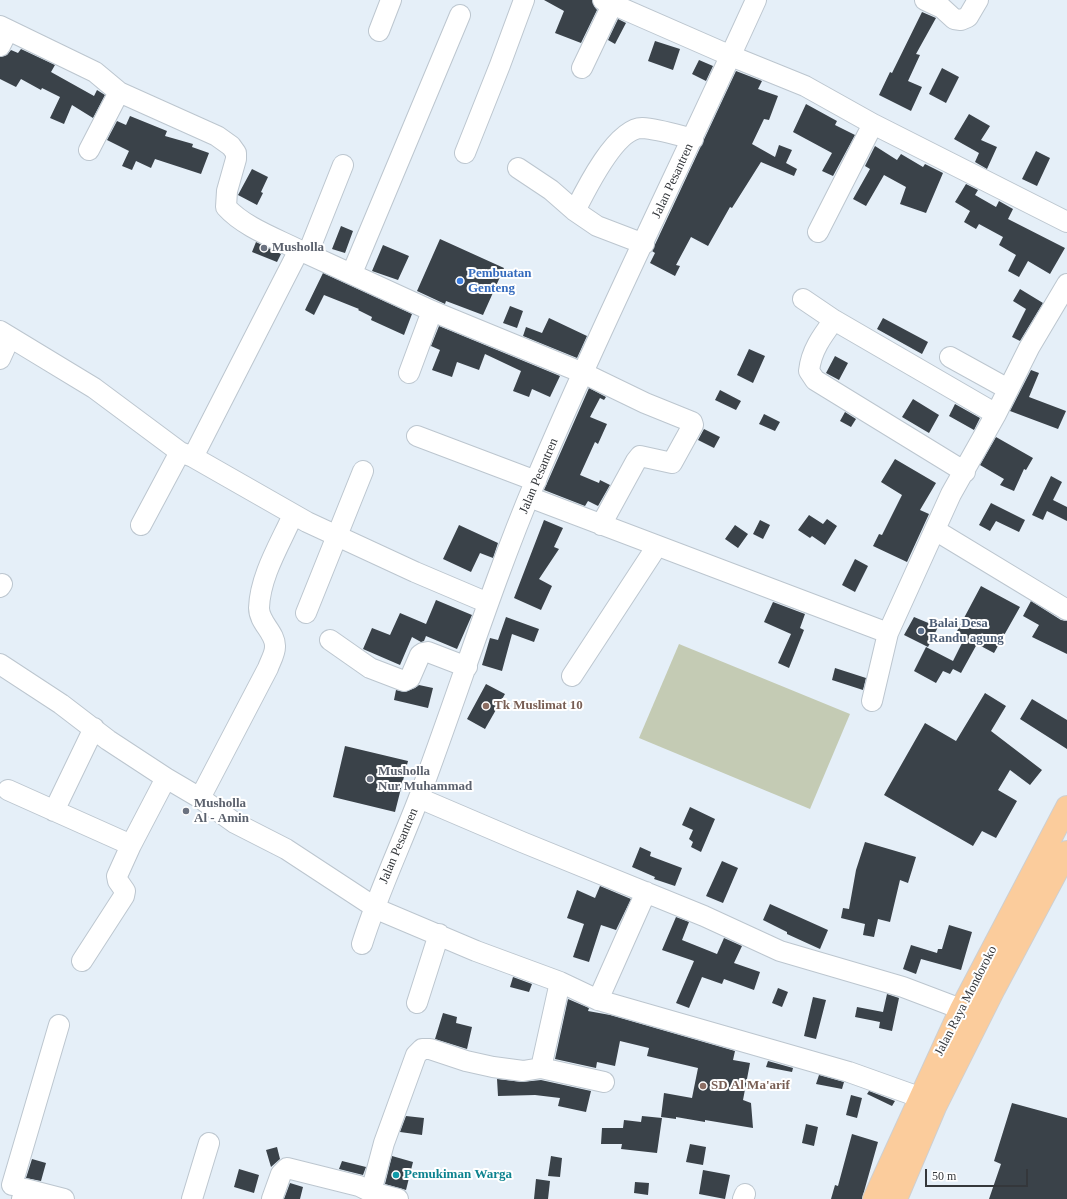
<!DOCTYPE html>
<style>
body{margin:0}
#map{position:relative;width:1067px;height:1199px;overflow:hidden;background:#e5eff8;font-family:"Times New Roman",serif}
canvas{display:block}
.scale{position:absolute;left:925px;top:1169px;width:103px;height:18px;box-sizing:border-box;border:2px solid #34373b;border-top:0;padding-left:5px;font-size:12px;line-height:14px;white-space:nowrap;color:#34373b;-webkit-text-stroke:3px #fff;paint-order:stroke}
</style>
<div id="map">
<canvas width="1067" height="1199"></canvas>
<div class="scale">50 m</div>
</div>
<script>
const context = document.querySelector('canvas').getContext('2d');
context.lineJoin = 'round';
function fillPath(path, color) {
  context.fillStyle = color;
  context.fill(path, 'evenodd');
}
function stroke(path, color, width, dash) {
  context.strokeStyle = color;
  context.lineWidth = width;
  context.lineCap = dash ? 'butt' : 'round';
  context.setLineDash(dash || []);
  context.stroke(path);
}
function write(font, color, halo, rows, align = 'center') {
  context.font = font + ' "Times New Roman",serif';
  context.lineWidth = 4;
  context.setLineDash([]);
  context.textBaseline = 'middle';
  context.strokeStyle = halo;
  context.fillStyle = color;
  for (const [text, x, y, turn = 0] of rows) {
    context.save();
    context.translate(x, y);
    context.rotate((+turn || 0) * Math.PI / 180);
    context.textAlign = isNaN(turn) ? turn : align;
    if (halo) context.strokeText(text, 0, 0);
    context.fillText(text, 0, 0);
    context.restore();
  }
}
fillPath(new Path2D(`
 M679 644 850 714 810 809 639 738Z`), '#c4cbb4');
fillPath(new Path2D(`
 M544 0H592L594 6 597 10 581 43 555 33 564 11Z
 M922 12 936 18 916 54 920 55 908 81 922 87 911 111 879 95 890 72 892 73Z
 M618 19 626 23 615 44 608 40Z
 M655 41 680 49 673 70 648 61Z
 M21 49 55 65 51 72 94 96 97 90 105 95 93 118 72 105 64 124 50 118 60 97 42 88 41 90 21 79 16 87 0 79V57L7 55 11 50 18 53Z
 M699 60 713 66 706 81 692 74Z
 M942 68 959 77 946 103 929 94Z
 M736 71 762 81 758 89 778 96 769 120 764 119 752 144 775 157 779 145 792 150 786 163 797 169 794 176 761 162 732 208 730 207 708 246 691 237 676 265 680 266 675 276 650 263 655 253 652 251Z
 M806 104 837 121 835 125 855 135 833 176 822 171 832 153 793 132Z
 M969 114 990 126 981 140 997 147 987 169 975 162 979 153 954 139Z
 M130 116 167 131 165 136 193 144 192 147 209 153 201 174 155 159 151 168 136 161 132 170 122 166 129 151 107 140 117 121 126 125Z
 M875 146 897 160 901 154 923 167 925 164 943 173 926 213 900 204 906 187 884 175 866 206 853 199 870 169 865 166Z
 M1036 151 1050 158 1037 186 1022 179Z
 M252 169 268 177 261 192 263 193 257 205 238 195Z
 M966 184 978 190 975 195 996 207 999 201 1013 209 1008 219 1065 248 1050 274 1028 261 1019 277 1008 271 1016 255 999 245 1003 237 979 224 976 229 964 222 970 211 955 202Z
 M341 226 353 231 345 253 332 249Z
 M440 239 504 268 483 315 446 301 445 304 417 291Z
 M256 242 281 254 277 262 252 252Z
 M383 245 409 256 398 280 372 271Z
 M323 273 412 314 404 335 371 320 372 317 358 310 359 309 324 295 314 315 305 310Z
 M1020 289 1043 303 1020 341 1012 337 1026 309 1013 301Z
 M510 306 523 311 517 328 503 323Z
 M549 318 587 336 577 358 523 336 526 327 542 333Z
 M883 318 928 342 922 354 877 329Z
 M439 326 560 376 550 397 532 389 529 397 513 391 521 371 485 354 479 370 457 362 452 377 432 370 440 350 431 346Z
 M749 349 765 356 753 383 737 375Z
 M835 356 848 363 839 380 826 373Z
 M1031 370 1039 373 1029 397 1066 411 1058 429 1010 411Z
 M589 388 606 397 604 400 600 398 590 417 607 424 598 444 595 442 580 475 599 483 600 480 610 485 598 506 588 501 585 506 544 490Z
 M720 390 741 401 736 410 715 400Z
 M913 399 939 415 929 433 902 417Z
 M955 404 980 418 974 430 949 416Z
 M845 412 856 419 851 427 840 421Z
 M764 414 780 422 775 431 759 424Z
 M704 429 720 437 714 448 698 440Z
 M996 437 1033 458 1026 470 1024 469 1014 491 1000 485 1004 479 980 465Z
 M895 459 936 483 920 510 929 514 907 562 873 546 879 534 882 535 902 495 881 482Z
 M1051 476 1062 482 1053 500 1067 507V521L1047 511 1043 520 1032 515Z
 M991 503 1025 520 1019 532 996 521 990 531 979 525Z
 M809 515 823 524 827 519 837 526 825 545 812 536 810 538 798 530Z
 M544 520 563 528 554 547 559 549 539 579 552 586 541 610 514 598Z
 M760 520 770 525 763 539 753 534Z
 M459 525 498 543 493 558 480 553 471 572 443 559Z
 M735 525 748 534 738 548 725 539Z
 M855 559 868 566 855 592 842 585Z
 M981 586 1020 607 994 653 977 644 961 673 953 669 950 674 943 671 936 683 914 671 926 647 953 661 965 637 956 633Z
 M436 600 472 615 457 649 426 636 424 641 421 642 412 637 400 665 363 649 372 628 390 635 400 613 426 624Z
 M1031 601 1061 620 1067 621V654L1032 637 1039 625 1023 616Z
 M773 602 805 614 800 628 804 630 789 668 778 663 791 634 764 622Z
 M506 617 539 629 534 642 512 634 502 671 482 665 490 638 498 640Z
 M914 617 938 627 928 647 904 635Z
 M835 668 866 678 863 690 832 680Z
 M486 684 505 694 485 729 467 719Z
 M419 685 433 688 428 708 394 700 396 690 405 692 415 688Z
 M985 693 1006 706 991 731 1042 770 1030 785 1010 770 998 790 1017 801 996 838 982 831 973 846 884 795 925 723 956 741Z
 M1032 699 1067 720V749L1020 719Z
 M345 746 408 761 395 812 333 797Z
 M690 807 715 819 701 852 691 847 693 842 689 839 693 830 682 825Z
 M865 842 916 857 908 883 900 880 890 922 878 919 874 937 863 935 865 924 841 918 843 908 849 909 856 870Z
 M640 847 651 852 650 856 682 868 675 886 654 879 655 877 632 867Z
 M722 861 738 868 723 903 706 896Z
 M600 886 631 899 616 930 601 925 589 962 573 957 584 924 567 918 577 890 595 898Z
 M770 904 828 930 820 949 787 934V932L763 920Z
 M676 917 689 922 682 940 717 954 724 938 742 946 734 963 760 972 754 990 724 979 722 984 702 977 689 1008 676 1003 694 961 662 950Z
 M949 925 972 932 961 970 921 959 916 974 903 969 911 945 937 953 938 949H942Z
 M513 977 532 984 529 992 510 987Z
 M778 988 788 992 782 1007 772 1003Z
 M887 994 899 998 892 1031 879 1028 880 1022 855 1017 857 1007 883 1012Z
 M813 997 826 1000 816 1039 804 1036Z
 M568 999 589 1008 588 1011 610 1015 735 1051 733 1060 750 1063 743 1100 751 1103 753 1128 705 1120V1122L676 1117V1119L661 1117 664 1093 692 1098 698 1068 647 1056 649 1048 620 1041 615 1066 597 1062 596 1068 555 1059Z
 M443 1013 457 1017 456 1023 472 1027 467 1049 435 1039Z
 M768 1061 793 1068 792 1072 766 1067Z
 M819 1075 844 1082 842 1089 816 1084Z
 M497 1079 522 1082 541 1080 591 1091 586 1112 558 1106 560 1098 535 1095 498 1096Z
 M869 1091 895 1101 892 1106 867 1094Z
 M851 1095 862 1098 857 1118 846 1115Z
 M1012 1103 1067 1118V1199H989L1001 1164 994 1161Z
 M406 1116 424 1118 422 1135 400 1132Z
 M642 1116 662 1118 657 1153 621 1149 622 1144H601L602 1128H623L624 1120 641 1122Z
 M806 1124 818 1127 814 1146 802 1143Z
 M852 1134 878 1142 865 1188 862 1199H831L835 1185 838 1186Z
 M690 1144 706 1147 703 1165 686 1162Z
 M277 1147 280 1159 271 1167 266 1150Z
 M392 1156 413 1162 406 1190 385 1184Z
 M551 1156 562 1158 560 1177 548 1176Z
 M32 1159 46 1163 41 1181 26 1178Z
 M342 1161 366 1167 363 1175 339 1169Z
 M239 1169 259 1175 254 1193 234 1187Z
 M703 1170 730 1175 725 1199 699 1194Z
 M536 1179 550 1181 548 1199H534Z
 M635 1182 649 1183 648 1195 634 1193Z
 M290 1183 303 1187 300 1199H284Z`), '#3a4249');
const minor = new Path2D(`
 M603 0 731 56 805 86 873 124 1067 222
 M925 0 942 8 954 19 961 20 968 17 978 0
 M0 26 95 72 119 92 217 136 231 146 236 153V159L227 191 226 207C244 227 275 238 299 250
 M379 31 391 0
 M0 46 8 30
 M582 68 612 5
 M89 150 119 92
 M465 153 500 65 524 0
 M518 168 551 190 575 211 597 226 644 244
 M575 211C585 191 616 128 642 128 659 129 677 135 693 139
 M818 232 873 124
 M308 253 343 165
 M352 273 460 15
 M803 299 834 320
 M0 331 94 388 180 452 193 457 307 522 415 572 488 603
 M950 357 1008 389
 M0 359 10 337
 M409 373 432 311
 M417 436 536 481
 M193 457 299 250 432 311 583 373 645 403 692 422 693 425 672 463 640 456 636 461 601 525
 M965 472 815 380 809 371C811 351 822 336 834 320L996 414
 M529 497 888 633
 M141 525 180 452
 M935 530 1067 610
 M0 587 2 584
 M306 613 363 471
 M330 640 370 668 404 681 410 678 420 655 423 653 428 652 467 667
 M0 664 61 704 108 740 166 778 200 798 235 823 286 849 379 910 476 951 560 982 598 1000 849 1072 919 1097
 M572 676 657 546
 M872 701 888 633 951 494 996 414 1029 348 1067 284
 M8 790 131 845 166 778
 M200 798 268 668C270 662 275 654 275 647 276 633 259 623 259 608 260 576 280 544 293 515
 M419 798 522 842 704 916 780 951 903 987 961 1009
 M54 811 94 728
 M362 944C378 893 401 845 420 795 459 691 492 584 535 482 604 319 683 161 756 0
 M82 961 124 896 125 891 118 881 117 876 131 845
 M598 1000 646 892
 M417 1003 439 934
 M541 1068 560 982
 M12 1185 59 1025
 M371 1192 384 1143 416 1055 422 1049H430L466 1061 493 1067 523 1071 541 1068 604 1082
 M22 1199 25 1189 64 1199
 M192 1199 209 1143
 M272 1199 281 1174 287 1168 359 1186 371 1192 398 1199
 M743 1199 745 1194`);
const highway = new Path2D(`
 M874 1199 961 1009 1067 807
 M896 1199 935 1107 994 989 1067 852`);
stroke(minor, '#bcc6cf', 22);
stroke(highway, '#cecfd0', 24);
stroke(minor, '#fff', 20);
stroke(highway, '#fbcc9c', 22);
for (const [x, y, r, color] of [
 [264,248,4,"#6b7280"],
 [460,281,4,"#3f7fe0"],
 [921,631,4,"#5c6f8a"],
 [486,706,4,"#8d6e63"],
 [370,779,4,"#6b7280"],
 [186,811,4,"#6b7280"],
 [703,1086,4,"#8d6e63"],
 [396,1175,4,"#0f9aa8"]
]) {
  const dot = new Path2D();
  dot.arc(x, y, r, 0, 2 * Math.PI);
  context.fillStyle = color;
  context.fill(dot);
  stroke(dot, '#fff', 1.5);
}
write('13px', '#34373b', '#fff', [
 ["Jalan Pesantren",673,181,-65],
 ["Jalan Pesantren",539,476,-67],
 ["Jalan Pesantren",399,846,-67],
 ["Jalan Raya Mondoroko",966,1001,-63]
]);
write('bold 13px', '#5b616d', '#fff', [
 ["Musholla",272,248],
 ["Musholla",378,772],
 ["Nur Muhammad",378,787],
 ["Musholla",194,804],
 ["Al - Amin",194,819]
], 'left');
write('bold 13px', '#366cbe', '#fff', [
 ["Pembuatan",468,274],
 ["Genteng",468,289]
], 'left');
write('bold 13px', '#4e5e75', '#fff', [
 ["Balai Desa",929,624],
 ["Randu agung",929,639]
], 'left');
write('bold 13px', '#785e54', '#fff', [
 ["Tk Muslimat 10",494,706],
 ["SD Al Ma'arif",711,1086]
], 'left');
write('bold 13px', '#0d838f', '#fff', [
 ["Pemukiman Warga",404,1175]
], 'left');
</script>
